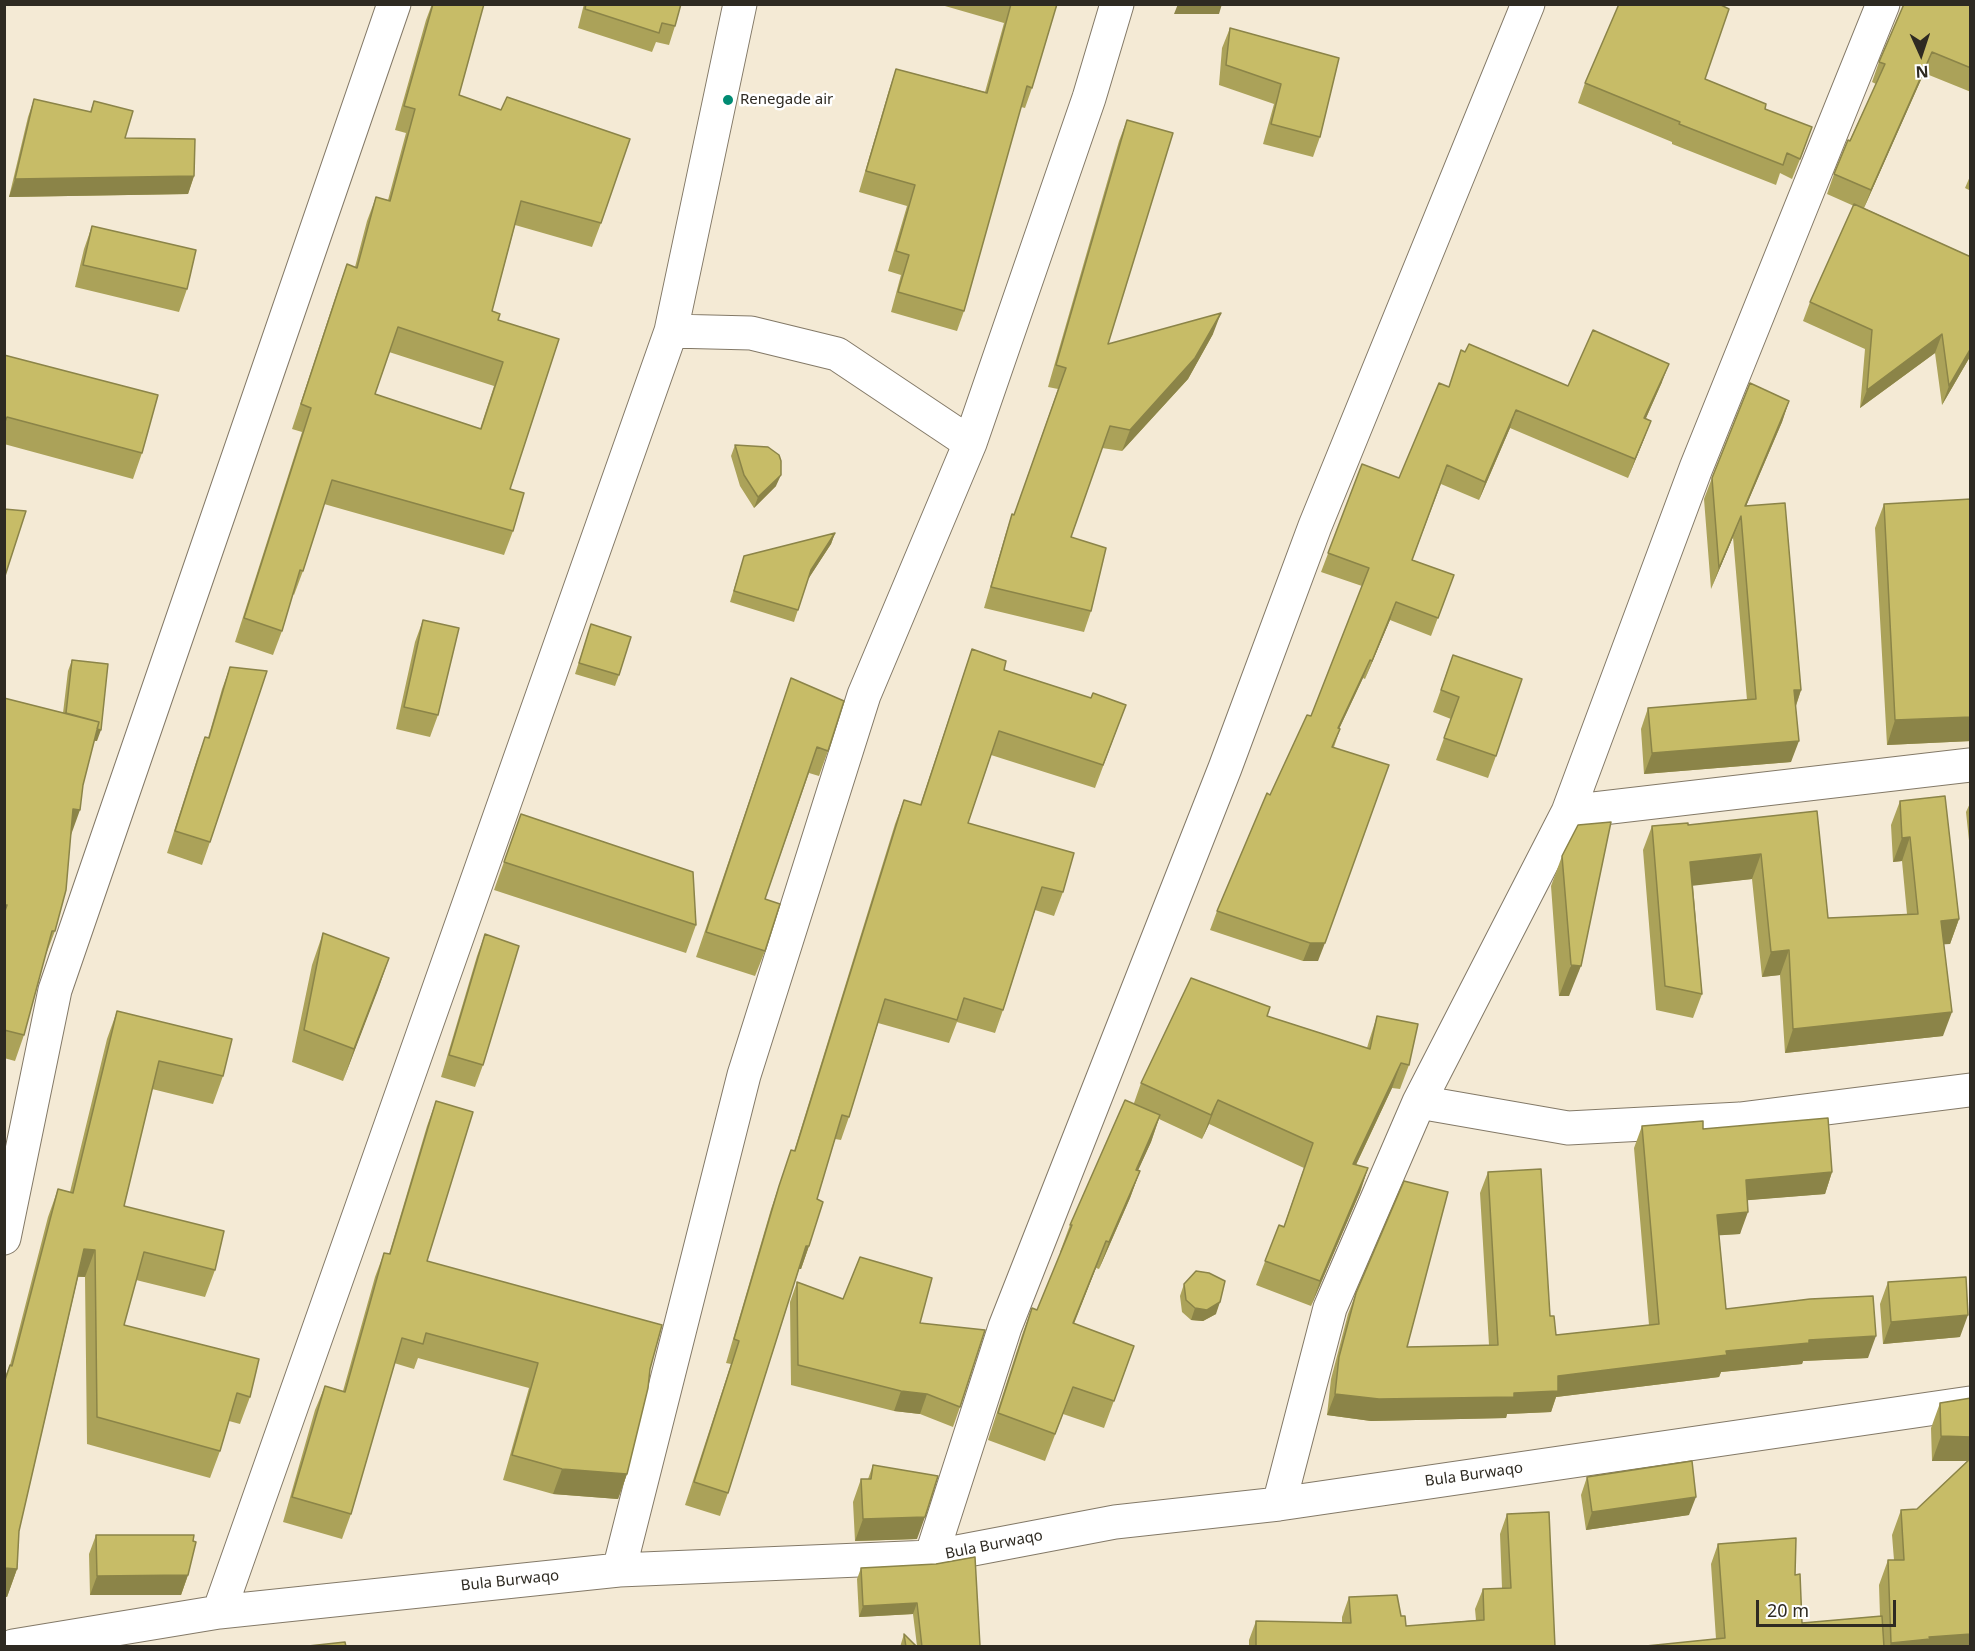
<!DOCTYPE html>
<style>
body{margin:0}
#map{position:relative;width:1975px;height:1651px;overflow:hidden;background:#f4ead5;font-family:"Noto Sans",sans-serif}
canvas{display:block}
.frame{position:absolute;inset:0;border:6px solid #2e2a22;pointer-events:none}
.north{position:absolute;left:1891px;top:24px;width:60px;height:60px;-webkit-text-stroke:4px #fff;paint-order:stroke;rotate:177deg;font-size:16px;font-weight:700;line-height:24px;text-align:center;color:#2e2a22}
.north::after{content:'';display:block;margin:auto;width:21px;height:27px;background:#2e2a22;clip-path:polygon(50% 0,100% 100%,50% 72%,0 100%)}
.scale{position:absolute;left:1756px;top:1600px;width:140px;height:27px;box-sizing:border-box;border:3px solid #2e2a22;border-top:0;padding-left:8px;font-size:18px;line-height:21px;white-space:nowrap;color:#2e2a22;-webkit-text-stroke:4px #fff;paint-order:stroke}
</style>
<div id="map">
<canvas width="1975" height="1651"></canvas>
<div class="frame"></div>
<div class="north">N</div>
<div class="scale">20 m</div>
</div>
<script>
const context = document.querySelector('canvas').getContext('2d');
context.lineJoin = 'round';
function stroke(path, color, width, dash) {
  context.strokeStyle = color;
  context.lineWidth = width;
  context.lineCap = dash ? 'butt' : 'round';
  context.setLineDash(dash || []);
  context.stroke(path);
}
function fillPath(path, color) {
  context.fillStyle = color;
  context.fill(path, 'evenodd');
}
function write(font, color, halo, rows, align = 'center') {
  context.font = font + ' "Noto Sans",sans-serif';
  context.lineWidth = 5;
  context.setLineDash([]);
  context.textBaseline = 'middle';
  context.strokeStyle = halo;
  context.fillStyle = color;
  for (const [text, x, y, turn = 0] of rows) {
    context.save();
    context.translate(x, y);
    context.rotate((+turn || 0) * Math.PI / 180);
    context.textAlign = isNaN(turn) ? turn : align;
    if (halo) context.strokeText(text, 0, 0);
    context.fillText(text, 0, 0);
    context.restore();
  }
}
const minor = new Path2D(`
 M671 331 751 333 837 354 970 443
 M1568 812 1970 765
 M1419 1102 1568 1128 1740 1119 1970 1090
 M4 1238 55 990 394 4
 M1279 1504 1330 1308 1419 1102 1568 812 1696 468 1883 4
 M931 1557 1005 1327 1225 768 1315 526 1528 4
 M619 1570 744 1075 864 695 970 443 1089 98 1117 4
 M219 1612 671 331 740 4
 M13 1646 219 1612 619 1570 931 1557 1115 1522 1279 1504 1970 1403`);
stroke(minor, '#837967', 35);
stroke(minor, '#fff', 33);
fillPath(new Path2D(`
 M432 4H484L459 95 601 223 592 247 515 225 492 311 498 320 559 339 510 489 513 531 504 555 324 504 303 571 294 595 293 594 282 631 273 655 235 642 302 432 292 429 338 289 347 264 355 267 367 221 376 197 388 200 406 133 395 130 426 20ZM389 352 494 386 480 429 375 394Z
 M584 4H681L675 26 669 45 656 42 652 52 578 28Z
 M938 4H1058L1052 17 1032 88 1025 108 1021 107 964 311 957 331 891 312 901 275 888 271 907 206 859 192 889 90 896 69 985 92 1004 23Z
 M1971 4V92L1924 73 1864 208 1971 257V355L1942 405 1935 353 1860 408 1865 349 1803 321 1810 302 1854 206 1827 194 1834 174 1876 84 1872 82 1879 62Z
 M1230 28 1339 58 1320 137 1313 157 1263 144 1274 104 1219 85 1222 48Z
 M1705 79 1765 109 1805 147 1792 179 1780 173 1776 185 1672 144V142L1578 103 1585 83Z
 M34 99 90 112 94 101 125 138 194 176 188 194 9 197 28 117Z
 M1127 120 1108 344 1213 334 1188 379 1122 451 1102 448 1071 537 1091 611 1084 632 984 608 1005 536 1012 514 1014 515 1058 389 1048 387 1119 141Z
 M1971 174V191L1965 188Z
 M92 226 187 289 179 312 75 287 84 249Z
 M4 355 142 453 133 479 4 444Z
 M1662 382 1646 418 1644 439 1628 478 1510 428 1479 500 1441 484 1412 560 1454 575 1431 636 1390 620 1365 679 1363 678 1339 729H1340L1334 747 1318 961H1303L1210 930 1217 911 1270 795 1311 716 1362 586 1321 572 1362 464 1399 478 1448 387 1568 386Z
 M1789 401 1782 422 1746 506 1801 690 1796 706 1791 762 1644 774 1641 729 1648 708 1747 700 1733 537 1711 589 1704 499 1712 478Z
 M735 445 776 486 754 508 740 486 731 456Z
 M1971 499V741L1887 745 1875 528 1884 504Z
 M835 533 831 544 808 579 794 622 730 602 744 556Z
 M423 620 438 715 430 737 396 729 415 642Z
 M591 624 619 675 615 686 575 674Z
 M972 649 1004 670 1091 698 1126 705 1095 788 991 755 968 823 1063 892 1054 916 1035 910 1003 1010 995 1033 957 1022 949 1043 878 1023 849 1117 841 1140 835 1139 817 1199 809 1246 801 1269H799L728 1493 720 1516 685 1505 731 1364 726 1363 771 1209 791 1150 794 1151 895 824 904 800 920 805Z
 M1453 655 1496 756 1488 778 1436 760 1451 719 1433 712Z
 M72 660 97 741H94L71 834 55 931 45 957 24 1035 15 1061 4 1058V698L63 713 68 671Z
 M230 667 210 842 202 865 167 853 197 759 205 737 208 738 222 689Z
 M791 678 828 751 819 776 809 773 765 899V951L755 976 696 957Z
 M1900 801 1959 919 1950 944H1944L1943 1036 1785 1053 1780 975 1762 977 1752 879 1693 885 1702 994 1693 1018 1656 1010 1643 850 1652 826 1688 825 1817 811 1828 918 1907 914 1902 861 1893 862 1891 825Z
 M1971 801V850H1970L1966 812Z
 M521 814 696 925 686 953 494 890Z
 M1578 825 1569 996H1559L1551 886 1562 856Z
 M323 933 389 958 343 1081 292 1062 312 965Z
 M485 934 483 1065 475 1087 441 1077 477 956Z
 M117 1011 223 1076 213 1104 152 1089 124 1206 215 1270 205 1297 136 1280 124 1325 250 1397 240 1424 229 1421 220 1451 210 1478 87 1444 85 1277H78L19 1531 17 1569 7 1597 4 1596V1379L10 1365 48 1217 58 1189 70 1192 107 1039Z
 M1267 1016 1367 1048 1369 1041 1377 1016 1409 1065 1400 1089 1392 1088 1356 1165 1368 1168 1360 1192 1311 1306 1256 1285 1279 1225 1284 1226 1304 1168 1209 1124 1202 1139 1159 1119 1151 1142 1138 1170 1140 1171 1130 1198 1099 1269 1096 1268 1074 1324 1134 1346 1104 1428 1063 1414 1045 1461 988 1440 1022 1335 1032 1308 1037 1310 1061 1252H1060L1070 1225 1134 1103 1141 1083Z
 M436 1101 427 1261 650 1369 627 1474 618 1499 553 1494 503 1480 529 1388 418 1358 414 1369 394 1363 351 1514 342 1539 283 1522 315 1410 325 1386 343 1391 375 1277 384 1253 389 1254 427 1126Z
 M1642 1126 1703 1129 1832 1172 1825 1194 1747 1200 1740 1234 1719 1235 1726 1309 1868 1358 1803 1361 1802 1364 1721 1372 1719 1377 1556 1397 1551 1412 1507 1414 1506 1418 1371 1421 1327 1415 1331 1379 1348 1314 1356 1293 1407 1347 1489 1345 1480 1193 1488 1172 1550 1316 1556 1335 1649 1325 1634 1148Z
 M797 1282 843 1299 920 1323 960 1407 953 1427 920 1414 894 1411 791 1385 790 1302Z
 M1888 1282 1960 1337 1883 1344 1880 1304Z
 M1184 1284 1216 1314 1203 1321 1191 1320 1182 1312 1180 1296Z
 M1971 1398V1647H1636L1716 1639 1711 1564 1718 1544 1795 1575 1802 1623 1880 1616 1879 1585 1888 1560H1894L1892 1535 1901 1510 1917 1509 1967 1461H1932L1931 1428 1940 1403Z
 M873 1465 917 1539 855 1541 853 1502 861 1479H868Z
 M1587 1477 1689 1515 1586 1530 1581 1495Z
 M1507 1514 1555 1647H1249V1640L1256 1621 1342 1623V1617L1349 1597 1401 1616 1406 1626 1476 1620 1475 1609 1483 1589 1502 1588 1500 1534Z
 M96 1535 193 1541 188 1575 181 1595H90L89 1554Z
 M975 1557 979 1647H900L904 1634 917 1646 913 1614 859 1617 857 1579 861 1568 936 1564Z`), '#aba259');
fillPath(new Path2D(`
 M1178 4H1222L1219 14H1174Z
 M1932 52 1924 73 1863 210 1871 190Z
 M194 176 188 194 9 197 15 179Z
 M1221 313 1213 334 1188 379 1122 451 1130 430Z
 M1942 334 1935 353 1860 408 1867 390Z
 M1971 348V355L1942 405 1949 386Z
 M1669 364 1662 382 1638 436 1644 418Z
 M1789 401 1782 422 1741 518 1745 506Z
 M1516 410 1510 428 1479 500 1485 482Z
 M1651 421 1644 439 1628 478 1635 459Z
 M781 475 776 486 754 508 758 497Z
 M1741 516 1733 537 1711 589 1719 568Z
 M835 533 831 544 807 581 811 570Z
 M1396 602 1390 620 1365 679 1372 661Z
 M1370 660 1363 678 1331 746 1338 728Z
 M1794 690H1801L1794 711Z
 M1971 717V741L1887 745 1895 720Z
 M64 725 101 730 97 741 60 737Z
 M1799 741 1791 762 1644 774 1652 753Z
 M73 809 80 810 71 835Z
 M1910 837 1902 861 1893 862 1902 838Z
 M1761 854 1752 879 1682 887 1690 862Z
 M1959 919 1950 944 1932 945 1941 921Z
 M1310 943H1325L1318 961H1303Z
 M1789 950 1780 975 1762 977 1771 952Z
 M389 958 378 990 343 1081 354 1049Z
 M1571 965 1581 966 1569 996H1559Z
 M1952 1012 1943 1036 1785 1053 1793 1029Z
 M1401 1063 1392 1088 1345 1188 1353 1164Z
 M1218 1100 1209 1124 1202 1139 1211 1115Z
 M1160 1115 1151 1142 1126 1197 1136 1170Z
 M1368 1168 1360 1192 1311 1306 1320 1281Z
 M1140 1171 1130 1198 1099 1269 1109 1242Z
 M1832 1172 1825 1194 1738 1201 1746 1180Z
 M1748 1212 1740 1234 1709 1236 1717 1215Z
 M1106 1241 1096 1268 1063 1350 1073 1323Z
 M806 1246H809L801 1269H798Z
 M84 1249 95 1250 85 1277 74 1276Z
 M1220 1302 1216 1314 1203 1321 1191 1320 1195 1308Z
 M1968 1315 1960 1337 1883 1344 1891 1322Z
 M1876 1336 1868 1358 1803 1361 1802 1364 1721 1372 1719 1377 1556 1397 1551 1412 1507 1414 1506 1418 1371 1421 1327 1415 1335 1394 1514 1393 1558 1376 1726 1351 1809 1340Z
 M901 1391 927 1394 920 1414 894 1411Z
 M1941 1436 1971 1437V1461H1932Z
 M562 1469 627 1474 618 1499 553 1494Z
 M1696 1497 1689 1515 1586 1530 1592 1512Z
 M925 1517 917 1539 855 1541 863 1519Z
 M4 1568 17 1569 7 1597 4 1596Z
 M188 1575 181 1595H90L97 1576Z
 M917 1603 913 1614 859 1617 863 1606Z
 M1971 1634V1647H1889L1891 1643 1929 1637Z`), '#8b8448');
const building = new Path2D(`
 M433 4H484L459 95 501 110 507 97 630 139 601 223 521 201 492 311 500 314 498 320 559 339 510 489 524 493 513 531 332 480 303 571 300 570 282 631 244 618 311 408 301 404 347 264 357 268 376 197 390 201 415 109 404 106ZM398 327 503 362 481 429 375 394Z
 M586 4H681L675 26 662 23 659 33 585 9Z
 M1011 4H1057L1032 88 1027 86 964 311 898 292 909 255 896 251 915 185 866 171 896 69 987 93Z
 M1619 4H1719L1729 9 1705 79 1766 104 1765 109 1812 127 1800 159 1787 153 1783 165 1679 124 1680 122 1585 83Z
 M1904 4H1971V68L1932 52 1871 190 1834 174 1848 140 1850 141 1885 64 1879 62Z
 M1230 28 1339 58 1320 137 1271 124 1281 84 1226 65Z
 M34 99 91 112 94 101 133 111 125 138 195 139 194 176 15 179Z
 M1127 120 1173 133 1108 344 1221 313 1195 358 1130 430 1110 426 1071 537 1106 548 1091 611 991 587 1012 514 1014 515 1066 368 1056 365Z
 M1854 204 1971 257V348L1949 386 1942 334 1867 390 1872 330 1810 302Z
 M92 226 196 250 187 289 83 265Z
 M1593 330 1669 364 1644 418 1651 421 1635 459 1516 410 1485 482 1447 465 1412 560 1454 575 1438 618 1396 602 1372 661 1370 660 1338 728 1340 729 1332 747 1389 765 1325 943H1310L1217 911 1267 793 1270 795 1307 715 1311 716 1369 568 1328 553 1362 464 1399 478 1439 383 1449 387 1461 350 1465 352 1469 344 1568 386Z
 M4 355 158 395 142 453 7 417 4 424Z
 M1750 383 1789 401 1745 506 1785 503 1801 690H1794L1799 741 1652 753 1648 708 1756 699 1741 516 1719 568 1712 478Z
 M735 445 768 447 779 455 781 461V475L758 497 744 475Z
 M1971 499V717L1895 720 1884 504Z
 M4 509 26 511 4 579Z
 M835 533 811 570 798 610 734 591 744 556Z
 M423 620 459 628 438 715 404 707Z
 M591 624 631 637 619 675 579 663Z
 M972 649 1006 661 1004 670 1091 698 1093 693 1126 705 1103 765 999 731 968 823 1074 853 1063 892 1042 887 1003 1010 964 998 957 1020 885 999 849 1117 842 1115 817 1199 823 1202 809 1246H806L728 1493 694 1482 739 1341 734 1339 779 1186 791 1150 795 1151 904 800 921 805Z
 M1453 655 1522 679 1496 756 1444 738 1459 697 1441 690Z
 M72 660 108 664 101 730 97 729 99 722 66 713Z
 M230 667 267 671 210 842 175 831 205 737 209 738Z
 M791 678 844 701 828 751 817 747 765 899 780 904 765 951 706 932Z
 M4 698 99 722 83 785 80 810 73 809 66 890 55 931H52L24 1035 4 1030V914L7 905H4Z
 M1945 796 1959 919 1941 921 1952 1012 1793 1029 1789 950 1771 952 1761 854 1690 862 1702 994 1665 986 1652 826 1688 823V825L1817 811 1828 918 1918 914 1910 837 1902 838 1900 801Z
 M521 814 693 872 696 925 504 862Z
 M1611 822 1581 966 1571 965 1562 856 1578 825Z
 M323 933 389 958 354 1049 304 1030Z
 M485 934 519 946 483 1065 449 1055Z
 M1191 978 1270 1007 1267 1016 1370 1049 1377 1016 1418 1024 1409 1065 1401 1063 1353 1164 1368 1168 1320 1281 1265 1261 1279 1225 1284 1227 1313 1143 1218 1100 1211 1115 1141 1083Z
 M117 1011 232 1039 223 1076 159 1061 124 1206 224 1231 215 1270 144 1252 124 1325 259 1359 250 1397 237 1393 220 1451 97 1417 95 1250 84 1249 19 1531 17 1569 4 1568V1383L10 1365 12 1366 58 1189 73 1193Z
 M1125 1100 1160 1115 1136 1170 1140 1171 1109 1242 1106 1241 1073 1323 1134 1346 1114 1401 1073 1387 1055 1434 998 1413 1032 1308 1037 1310 1072 1225H1070Z
 M436 1101 473 1112 427 1261 662 1325 650 1369 648 1388 627 1474 562 1469 512 1455 538 1363 426 1333 423 1344 402 1338 351 1514 292 1497 325 1386 345 1392 384 1253 390 1254Z
 M1828 1118 1832 1172 1746 1180 1748 1212 1717 1215 1726 1309 1810 1299 1873 1296 1876 1336 1809 1340V1343L1726 1351 1727 1355 1558 1376V1391L1514 1393V1397L1379 1399 1335 1394 1339 1357 1356 1293 1404 1181 1448 1192 1407 1347 1498 1345 1488 1172 1541 1169 1550 1316H1554L1556 1335 1659 1324 1642 1126 1703 1121V1129Z
 M860 1257 932 1278 920 1323 985 1330 960 1407 927 1394 901 1391 798 1365 797 1282 843 1299Z
 M1196 1271 1209 1273 1225 1281 1220 1302 1207 1310 1195 1308 1186 1300 1184 1284Z
 M1966 1277 1968 1315 1891 1322 1888 1282Z
 M1971 1398V1437L1941 1436 1940 1403Z
 M1971 1458V1634L1929 1637 1930 1639 1891 1643 1888 1560H1904L1901 1510 1917 1509Z
 M1692 1461 1696 1497 1592 1512 1587 1477Z
 M873 1465 938 1476 925 1517 863 1519 861 1479H871Z
 M1549 1512 1555 1647H1256V1621L1351 1623 1349 1597 1397 1595 1401 1616H1405L1406 1626 1484 1620 1483 1589 1511 1588 1507 1514Z
 M96 1535H194L193 1541 196 1542 188 1575 97 1576Z
 M1796 1538 1795 1575 1800 1574 1802 1623 1882 1616 1884 1647H1636L1725 1638 1718 1544Z
 M975 1557 980 1646 922 1647 917 1603 863 1606 861 1568 936 1564Z
 M904 1634 917 1647H906Z
 M345 1642 346 1647H299Z`);
fillPath(building, '#c7bc67');
stroke(building, '#8b8448', 1.5);
for (const [x, y, r, color] of [
 [728,100,6,"#008b73"]
]) {
  const dot = new Path2D();
  dot.arc(x, y, r, 0, 2 * Math.PI);
  context.fillStyle = color;
  context.fill(dot);
  stroke(dot, '#fff', 2);
}
write('15px', '#2e2a22', '#fff', [
 ["Renegade air",740,100]
], 'left');
write('15px', '#2e2a22', '#fff', [
 ["Bula Burwaqo",1474,1475,-8],
 ["Bula Burwaqo",994,1545,-11],
 ["Bula Burwaqo",510,1581,-6]
]);
</script>
